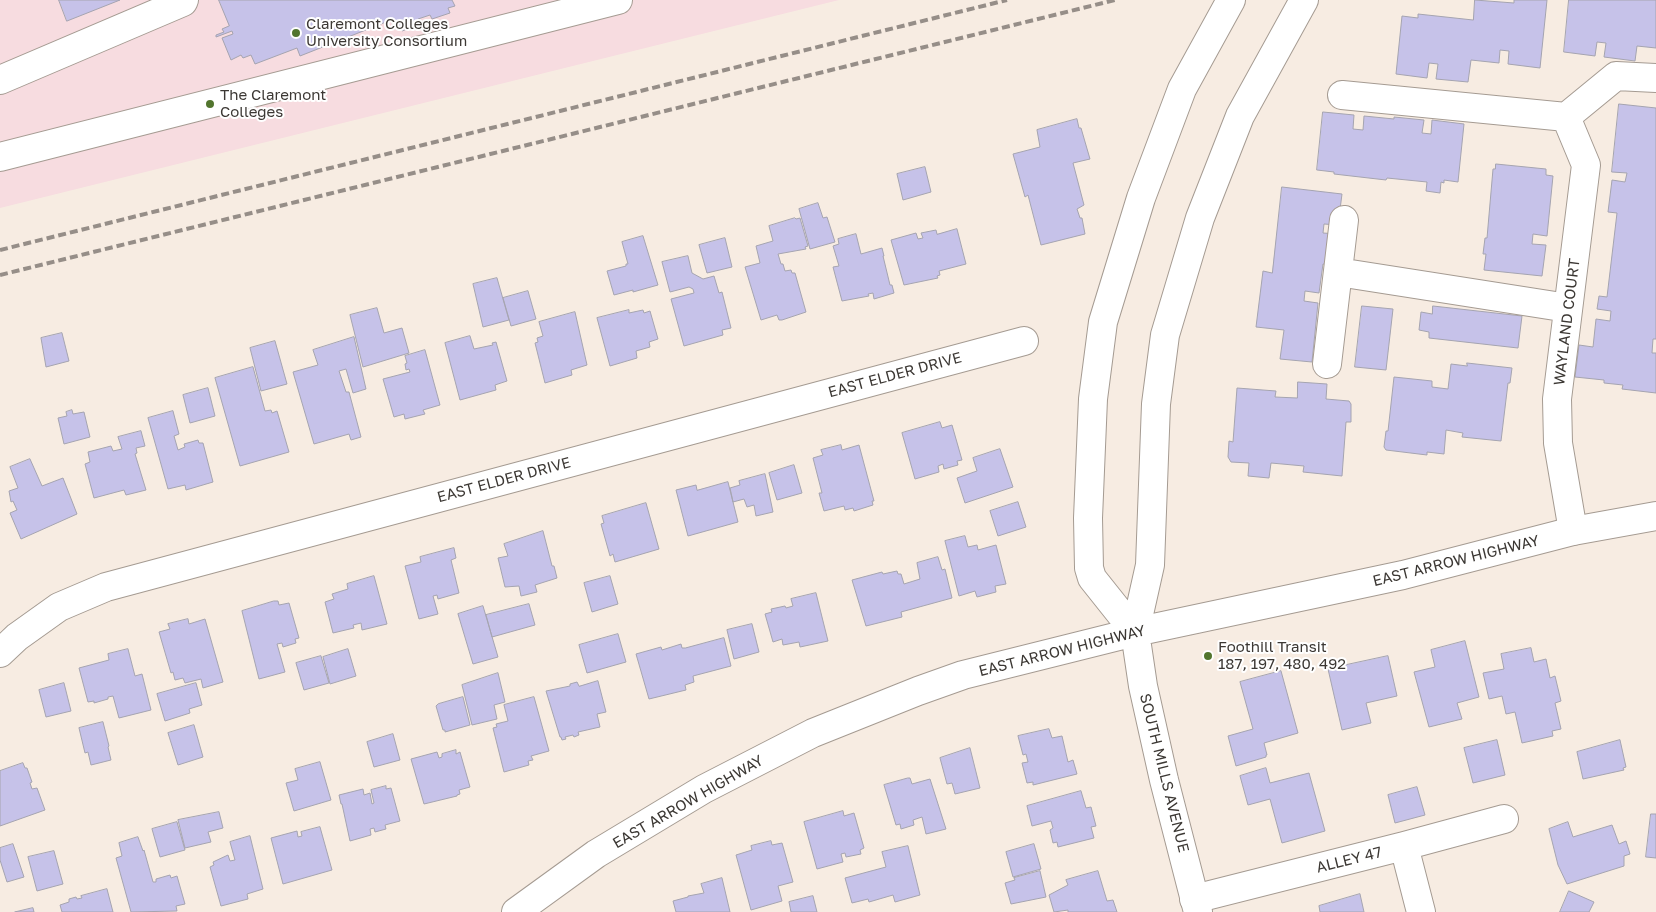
<!DOCTYPE html>
<style>
body{margin:0}
canvas{display:block;background:#f7ece2}
</style>
<canvas width="1656" height="912"></canvas>
<script>
const context = document.querySelector('canvas').getContext('2d');
context.lineJoin = 'round';
function fillPath(path, color) {
  context.fillStyle = color;
  context.fill(path, 'evenodd');
}
function stroke(path, color, width, dash) {
  context.strokeStyle = color;
  context.lineWidth = width;
  context.lineCap = dash ? 'butt' : 'round';
  context.setLineDash(dash || []);
  context.stroke(path);
}
function write(font, color, halo, rows, align = 'center') {
  context.font = font + ' "Golos Text",sans-serif';
  context.lineWidth = 4;
  context.setLineDash([]);
  context.textBaseline = 'middle';
  context.strokeStyle = halo;
  context.fillStyle = color;
  for (const [text, x, y, turn = 0] of rows) {
    context.save();
    context.translate(x, y);
    context.rotate((+turn || 0) * Math.PI / 180);
    context.textAlign = isNaN(turn) ? turn : align;
    if (halo) context.strokeText(text, 0, 0);
    context.fillText(text, 0, 0);
    context.restore();
  }
}
fillPath(new Path2D(`
 M0 0H839L0 208Z`), '#f7dce0');
const building = new Path2D(`
 M59 0H120L67 21Z
 M219 0H452L455 6 448 8 450 13 432 19 430 15 418 19 420 24 402 31 400 27 394 29 391 20 300 56 297 48 255 64 251 55 243 58 241 55 231 60 222 38 233 34 232 31 216 37V35L224 32 222 29 229 26Z
 M1475 0 1514 3V0H1547L1540 68 1508 64 1509 51 1500 50 1499 63 1471 60 1468 82 1436 79 1438 64 1429 63 1427 78 1396 74 1402 16 1418 18V14L1473 20Z
 M1569 0H1656V48L1637 46 1635 61 1604 57 1606 43 1597 42 1595 56 1564 52Z
 M1619 104 1656 108V339H1653L1652 353H1656V393L1622 389 1623 385 1604 383V380L1575 377 1579 345 1593 347 1596 319 1610 321 1611 311 1597 309 1599 296 1607 297 1617 213 1608 212 1612 180 1625 182 1627 173 1612 172Z
 M1323 112 1354 115 1353 129 1363 130 1364 116 1394 119V117L1424 120 1422 133 1431 134 1432 120 1464 124 1458 182 1444 180V183L1441 182 1440 193 1426 191 1427 182 1387 178 1386 180 1334 174V172L1317 170Z
 M1077 119 1079 128H1081L1090 159 1073 163 1084 205 1077 209 1080 218H1082L1085 234 1041 245 1028 195 1025 197 1013 154 1040 147 1037 130Z
 M1496 164 1546 169V175L1553 176 1547 236 1533 234 1532 244 1546 245 1542 276 1484 270 1486 254H1483L1485 238H1487L1493 169H1495Z
 M925 167 931 192 903 200 897 174Z
 M1282 187 1342 194 1338 225 1324 224 1323 233 1338 234 1334 265 1323 264 1319 293 1305 291 1304 301 1318 303 1312 362 1280 359 1284 330 1256 327 1263 271 1272 273Z
 M818 203 823 218 827 217 835 242 810 249 799 209Z
 M795 218 796 219 800 218 808 246 805 247 806 249 778 254 781 264H783L785 271 791 270 792 273H795L806 312 782 320H779L777 315 761 320 745 267 760 263 756 246 773 241 769 226Z
 M957 229 966 264 939 271 940 275 937 276 938 278 904 285 891 240 916 233 918 239 923 238 921 233 936 230 937 234Z
 M856 234 861 254 882 248 884 256H883L890 285H892L894 293 874 299 873 293 868 294 869 296 842 301 833 267 839 266 833 246 839 244 838 239Z
 M643 236 658 285 633 292V290L614 295 607 271 626 266V264H628L622 242Z
 M725 238 732 267 707 273 699 245Z
 M688 256 692 273 703 279 714 276 719 293 722 292 731 328 722 330 723 335 684 346 671 299 694 293 693 289 689 287 670 292 662 262Z
 M497 278 509 320 483 327 473 284Z
 M528 291 536 319 511 326 503 298Z
 M1362 306 1393 309 1386 370 1355 367Z
 M1433 306 1522 316 1518 348 1429 338V332L1419 330 1421 312 1432 314Z
 M377 308 384 333 402 328 409 353 363 367 350 315Z
 M629 310V313L643 310 644 313 650 311 658 339 649 342 650 347 636 351 637 358 610 366 597 318Z
 M575 312 587 365 571 370 572 375 545 383 535 343 538 342 537 338 543 336 539 322Z
 M62 333 69 361 46 367 41 338Z
 M470 336 474 349 493 345 492 343 496 342 507 381 495 385 496 390 460 400 445 343Z
 M354 337 366 389 353 393 346 369 339 371 346 392H349L361 437 351 440 349 434 314 444 293 372 318 365 313 350Z
 M275 341 287 384 261 391 250 348Z
 M425 350 440 405 423 410 425 414 405 419 404 414 394 417 383 379 410 372 409 369 406 370 405 364 407 363 405 356Z
 M1467 363 1512 368 1510 383H1508L1501 441 1462 437 1463 433 1446 430 1444 454 1427 452V455L1386 450 1384 447 1386 431H1388L1394 377 1432 381V387L1448 389 1451 364 1467 366Z
 M253 367 265 411 271 410 272 413 277 411 289 452 240 466 215 378Z
 M1298 382 1327 384 1326 399 1349 401 1351 404V422H1346L1342 476 1303 472 1304 466 1271 463 1269 478 1248 476 1249 463 1231 462 1228 457 1229 441 1233 442 1237 388 1276 391 1275 397 1297 398Z
 M208 388 215 416 190 423 183 395Z
 M72 410 73 414 84 412 90 437 64 444 58 418 67 416 66 412Z
 M173 411 179 434 174 436 178 450 185 447 184 444 198 440 199 443H203L213 482 186 490 185 485 168 489 148 418Z
 M940 422 942 428 952 425 962 460 957 461 958 465 944 469 943 464 938 466 939 472 915 479 902 433Z
 M141 431 145 446 136 448 137 453 135 454 146 490 126 495 124 490 94 498 85 464 90 462 88 452 111 446 113 451 122 449 118 437Z
 M841 445 842 450 859 445 874 501H872L873 505 854 511 853 508 845 510 844 506 824 511 819 493H822L813 458 823 455 821 450Z
 M1000 449 1013 487 965 503 957 478 977 471 973 458Z
 M30 459 42 486 63 478 77 514 21 539 10 513 17 510 13 501 11 502 9 491 18 488 10 467Z
 M794 465 802 493 777 500 769 473Z
 M765 474 773 512 756 516 754 505 747 507 744 499 733 502 730 488 740 485 739 481Z
 M728 482 738 522 688 536 676 490 696 485 697 490Z
 M1018 502 1026 527 998 536 990 511Z
 M646 503 659 549 615 562 613 554 610 556 601 524 604 523 602 516Z
 M543 531 552 566H554L557 578 535 585 537 592 521 596 519 586 505 587 498 558 508 556 504 544Z
 M965 536 968 547 977 545 978 550 996 545 1006 584 995 586 996 592 977 597 975 591 959 596 945 541Z
 M454 548 456 558 451 560 459 593 438 599 437 595 433 596 438 614 419 619 405 566 421 562 420 557Z
 M938 557 942 570 945 569 952 598 901 612 902 617 866 626 852 580 882 572 883 574 897 571 898 574H901L904 584 920 579 917 563Z
 M374 576 387 624 362 630 361 623 353 625 354 628 333 633 325 602 334 599 332 594 348 589 347 584Z
 M610 576 618 604 592 612 584 583Z
 M816 593 828 641 800 647 799 642 783 645 782 639 773 642 765 614 772 612 771 609 785 606 786 608 793 606 791 599Z
 M274 601H278L279 605 289 603 299 638 295 639 296 643 283 647 282 643 277 644 285 672 259 679 242 611Z
 M529 604 535 625 492 637 486 615Z
 M483 606 498 657 473 664 458 614Z
 M188 619 189 624 205 619 223 682 203 688 201 679 185 683 183 678 175 680 173 672 171 673 159 632 170 629 168 624Z
 M752 624 759 652 734 659 727 630Z
 M618 634 626 662 587 673 579 645Z
 M724 638 731 666 693 676 694 682 685 685 686 690 649 699 636 654 661 647 662 650 681 644 682 648H685Z
 M1465 641 1479 697 1457 703 1462 719 1429 727 1414 672 1435 667 1431 650Z
 M1531 648 1534 662 1546 659 1550 678 1555 676 1561 701 1555 703 1561 729 1552 731 1553 736 1522 743 1515 712 1506 714 1502 696 1489 699 1483 673 1504 669 1501 654Z
 M128 649 135 676 142 674 151 710 119 718 113 696 108 697V699L94 703V701L88 702 79 668 109 660 108 654Z
 M348 649 356 676 330 684 323 657Z
 M321 656 329 683 304 690 296 663Z
 M1388 656 1397 696 1366 703 1371 723 1342 730 1328 669Z
 M1281 671 1298 733 1264 743 1267 755H1266V757L1236 766 1228 736 1253 729 1240 682Z
 M498 673 505 702 494 705 497 719 472 725 462 685Z
 M598 681 606 712 597 714 600 727 578 732 579 735 574 737 573 735 565 737 566 739 562 740 561 737H560L546 691 570 686V684L577 682 579 686Z
 M64 683 71 711 46 717 39 690Z
 M196 683 202 705 189 709 190 713 165 721 157 694Z
 M463 697 470 725 445 732V730H443L436 706 438 704Z
 M534 697 549 751 531 756 533 760 528 761 529 765 504 772 493 728 497 727 496 724 508 721 504 705Z
 M103 722 109 746 108 747 111 760 91 765 88 752 85 753 79 728Z
 M194 725 203 757 178 765 168 733Z
 M1049 729 1052 738 1062 736 1068 762 1073 760 1077 774 1033 785V782L1027 783 1022 763 1028 762 1026 754 1023 755 1018 736Z
 M393 734 400 760 374 767 367 742Z
 M1497 740 1505 775 1473 783 1464 748Z
 M1620 740 1626 767 1623 768 1624 770 1583 779 1577 752Z
 M970 748 980 788 955 794 952 783 947 784 940 758Z
 M456 750V754L460 752 470 787 459 790 460 794 457 795V796L424 804 411 759 437 752 439 758 442 757V754Z
 M320 762 331 800 294 811 286 783 298 780 295 769Z
 M23 763 25 768H27L32 782 30 783 32 789 37 788 45 810 0 826V771Z
 M1266 768 1270 783 1309 773 1325 831 1282 843 1270 799 1248 805 1240 776Z
 M908 778H910L912 784 930 779 946 829 926 834 922 817 913 820 914 825 901 829 900 824 896 825 884 785Z
 M386 786V789L391 788 400 821 385 825 386 829 375 832 374 828 370 829 371 835 350 841 342 804H341L339 795 363 789 364 795 370 793 372 804 374 803 371 790Z
 M1417 787 1425 815 1395 823 1388 795Z
 M1081 791 1086 808 1091 807 1096 826 1091 827 1094 838 1058 847 1057 842 1053 843 1050 830 1053 828 1051 821 1032 826 1027 806Z
 M843 811 844 816 854 813 864 848 860 850 861 854 846 857 845 853 841 854 843 862 817 869 804 822Z
 M219 812 223 828 208 832 211 842 185 848 178 820Z
 M1651 814H1656V858L1646 857Z
 M177 822 185 850 160 857 152 829Z
 M1568 822 1573 837 1612 825 1619 844 1626 841 1630 854 1624 856V866L1567 884 1558 865 1549 829Z
 M320 827 332 870 283 884 271 838 297 831 298 837 302 836 301 832Z
 M250 836 263 889 247 894 248 899 221 906 210 867 214 865 213 862 228 855 230 861 235 860 230 842Z
 M138 837 143 851 144 850 153 882H156V879L170 875 171 878 177 876 185 904 176 906 177 911 131 912 116 858 122 856 119 843Z
 M771 841 772 845 782 843 793 882 778 886 782 901 751 910 736 855 752 850 751 846Z
 M13 844 24 877 7 882 0 860V848Z
 M1034 844 1041 869 1013 877 1006 852Z
 M908 846 920 895 895 902 893 895 869 902 868 899 852 903 845 878 886 867 882 852Z
 M54 851 63 884 37 891 28 857Z
 M1040 871 1046 897 1011 904 1005 883 1015 880 1014 878Z
 M1098 871 1107 901 1113 900 1117 912H1068V910L1054 912 1049 895 1068 885 1066 880Z
 M722 878 730 912H676L673 901 688 897V896L704 893 701 884Z
 M107 889 113 912H62L60 905 69 902V899L76 897 77 899 82 898 81 896Z
 M1569 891 1594 902 1589 912H1560Z
 M1360 894 1364 912H1320L1319 906Z
 M813 896 817 912H791L789 902Z
 M33 908 34 912H15Z`);
fillPath(building, '#c6c2e9');
stroke(building, '#a5a4b0', 1);
const minor = new Path2D(`
 M0 80 183 2 184 0
 M1342 95 1566 117 1616 76 1656 78
 M1566 117 1586 165 1557 399 1558 443 1573 531
 M0 157 618 0
 M1338 272 1568 308
 M1327 364 1344 220
 M0 653 17 637 59 607 106 587 1024 341
 M1404 846 1421 912
 M1194 899 1404 846 1504 819`);
const major = new Path2D(`
 M1135 632 1092 578 1089 568 1088 518 1093 399 1103 322 1141 198 1182 89 1231 0
 M516 912 596 854 704 789 813 733 918 691 963 675 1135 632 1403 575 1573 531 1656 516
 M1198 912 1164 780 1143 686 1135 632 1150 565 1156 404 1165 335 1200 218 1240 116 1304 0`);
stroke(minor, '#a59b92', 30);
stroke(major, '#a59b92', 30);
stroke(minor, '#fff', 28);
stroke(major, '#fff', 28);
stroke(new Path2D(`
 M0 250 1007 0
 M0 275 1115 0`), '#968e88', 4, [8, 4]);
for (const [x, y, r, color] of [
 [296,33,5,"#52752e"],
 [210,104,5,"#52752e"],
 [1208,656,5,"#52752e"]
]) {
  const dot = new Path2D();
  dot.arc(x, y, r, 0, 2 * Math.PI);
  context.fillStyle = color;
  context.fill(dot);
  stroke(dot, '#fff', 2);
}
write('15px', '#3c3834', '#fff', [
 ["Claremont Colleges",306,24],
 ["University Consortium",306,41],
 ["The Claremont",220,95],
 ["Colleges",220,112],
 ["Foothill Transit",1218,647],
 ["187, 197, 480, 492",1218,664]
], 'left');
write('15px', '#3c3834', '#fff', [
 ["WAYLAND COURT",1567,322,-83],
 ["EAST ELDER DRIVE",895,375,-15],
 ["EAST ELDER DRIVE",504,480,-15],
 ["EAST ARROW HIGHWAY",1456,561,-14],
 ["EAST ARROW HIGHWAY",1062,651,-14],
 ["SOUTH MILLS AVENUE",1164,773,76],
 ["EAST ARROW HIGHWAY",688,802,-30],
 ["ALLEY 47",1349,860,-14]
]);
</script>
